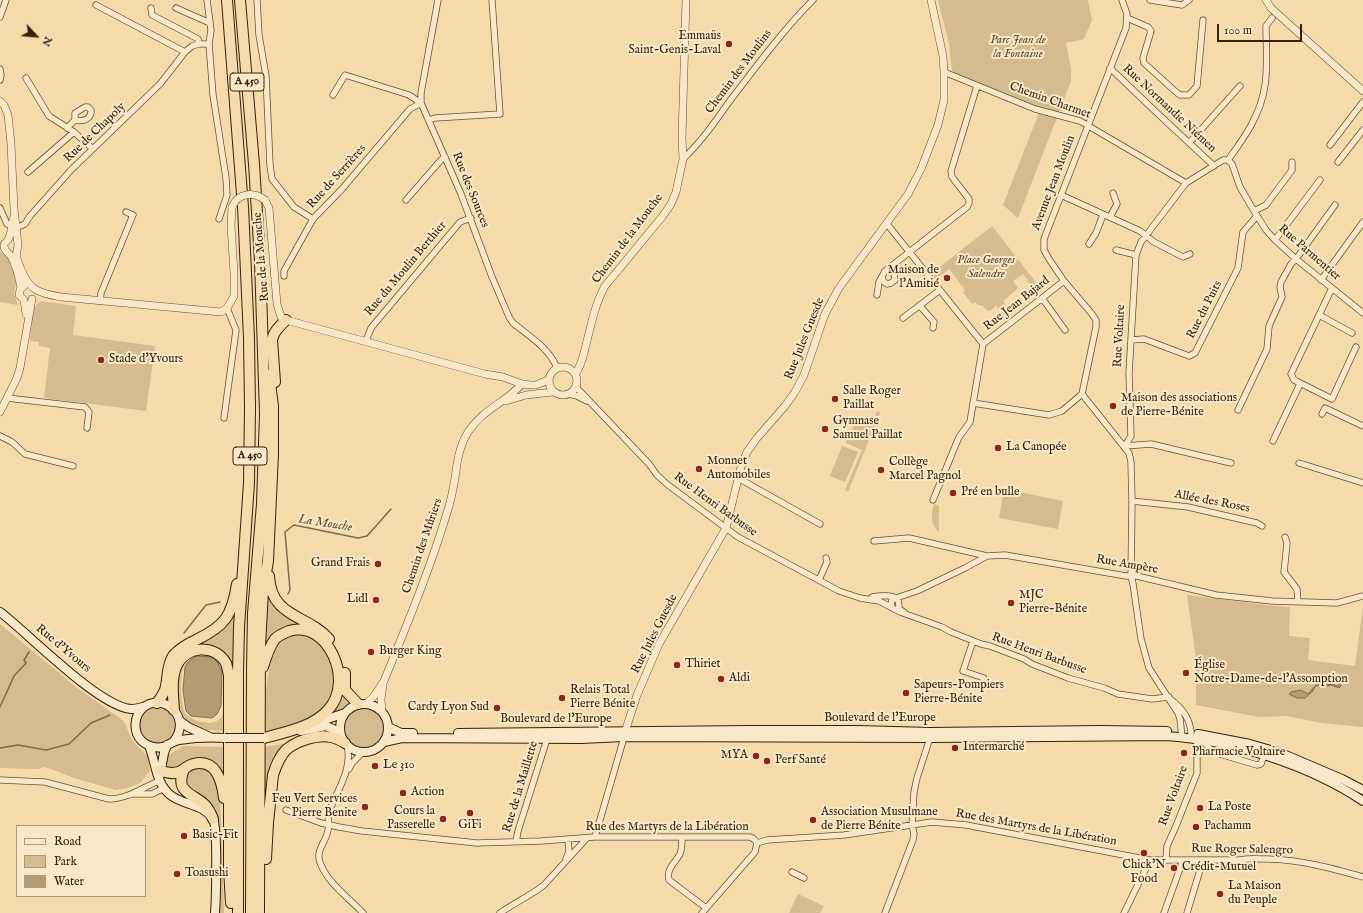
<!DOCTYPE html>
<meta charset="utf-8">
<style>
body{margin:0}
#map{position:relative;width:1363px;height:913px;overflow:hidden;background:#f5dbaa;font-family:"IM FELL English",serif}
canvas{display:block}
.legend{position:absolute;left:16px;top:825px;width:130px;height:72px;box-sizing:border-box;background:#f8e8c8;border:1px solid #a9997d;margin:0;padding:5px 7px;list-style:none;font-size:12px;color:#32220c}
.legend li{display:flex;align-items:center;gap:8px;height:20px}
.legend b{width:20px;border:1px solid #a9997d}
.north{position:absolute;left:16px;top:16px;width:40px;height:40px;-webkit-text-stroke:3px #f8e8c8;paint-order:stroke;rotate:116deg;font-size:11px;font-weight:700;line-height:16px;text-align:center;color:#32220c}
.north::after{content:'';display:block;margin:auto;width:14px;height:18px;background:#32220c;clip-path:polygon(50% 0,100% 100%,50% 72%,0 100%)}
.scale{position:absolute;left:1217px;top:24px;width:85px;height:18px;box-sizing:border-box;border:2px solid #32220c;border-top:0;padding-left:5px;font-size:12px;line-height:14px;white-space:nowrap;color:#32220c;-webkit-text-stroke:3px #f8e8c8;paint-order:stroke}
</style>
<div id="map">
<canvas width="1363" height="913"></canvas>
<ul class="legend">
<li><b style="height:5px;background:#f8e8c8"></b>Road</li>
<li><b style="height:11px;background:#d4bc8f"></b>Park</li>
<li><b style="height:11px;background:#b39c74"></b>Water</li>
</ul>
<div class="north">N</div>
<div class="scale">100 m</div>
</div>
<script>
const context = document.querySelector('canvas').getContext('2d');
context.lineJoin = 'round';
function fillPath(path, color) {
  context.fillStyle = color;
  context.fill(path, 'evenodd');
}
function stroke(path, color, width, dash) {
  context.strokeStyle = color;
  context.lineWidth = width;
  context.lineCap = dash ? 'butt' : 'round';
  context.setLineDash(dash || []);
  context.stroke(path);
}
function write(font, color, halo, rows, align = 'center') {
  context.font = font + ' "IM FELL English",serif';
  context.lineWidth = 4;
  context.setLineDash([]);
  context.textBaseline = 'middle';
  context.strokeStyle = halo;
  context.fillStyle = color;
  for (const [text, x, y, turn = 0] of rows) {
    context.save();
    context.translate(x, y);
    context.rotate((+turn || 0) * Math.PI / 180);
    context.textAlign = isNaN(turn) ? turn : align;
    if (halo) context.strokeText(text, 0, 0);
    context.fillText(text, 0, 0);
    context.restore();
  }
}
fillPath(new Path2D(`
 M938 0H1087L1088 1 1092 20 1084 39 1066 43 1071 68V81L1018 218 1003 205 1040 110 955 75 952 71 949 44Z
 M992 226 1042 290 1038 294 1023 274 1013 281 1018 288 1003 301 1013 313 1006 318 996 306 990 311 986 310 983 306 978 305 975 302 972 304 963 292 965 290 949 269 936 279 932 273Z
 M0 251 9 260 15 275 16 283 14 294 18 305 0 302Z
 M41 301 76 306 73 335 155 346 146 411 44 398 50 348 39 346V342L30 341 33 308Z
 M877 411 880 413 848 492 845 490 862 450 846 443 857 418 872 424Z
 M842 446 858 452 845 482 830 476Z
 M1004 489 1063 501 1058 529 999 518Z
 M934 504 939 506V532C930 525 931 515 934 504Z
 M268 592 304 625 264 650Z
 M1187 595 1266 605 1290 607 1289 636 1310 638 1308 660 1355 666 1363 607V727L1322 723 1287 716 1259 717 1196 705V659Z
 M234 612 233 673 229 660 188 648Z
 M0 624 76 687 124 721 132 740 148 757 150 771 140 783 127 788 116 790 74 778 51 769 44 767 38 769 0 768Z
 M299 635C331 640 345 685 324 708 315 718 297 723 285 726 277 728 272 731 264 731 264 706 266 681 272 657H273L274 655 272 654C277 642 286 635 299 635Z
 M199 655C192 657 186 661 183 668 180 677 180 707 186 714 193 722 215 728 222 716 224 712 224 705 224 701V731L208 730 194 725 186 720 181 711 177 703 179 670 188 657Z
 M342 688 350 701 349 703 338 713 328 714Z
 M138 725a19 19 0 1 1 38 0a19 19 0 1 1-38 0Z
 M343 728a21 21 0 1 1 42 0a21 21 0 1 1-42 0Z
 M288 743 285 748 265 815H264V747Z
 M183 746 225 747 226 780 217 767 179 769H163L167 756Z
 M197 767 206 769 212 772 220 794 224 913H219C221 898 222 825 216 815 211 808 195 794 188 787 184 778 188 771 197 767Z
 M798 894 824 906 820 913H789Z`), '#d4bc8f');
const water = new Path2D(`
 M197 656 212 657 217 662 222 671 221 706 217 714 212 718 191 716 186 711 183 690 185 667 188 662Z
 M1323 684 1326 685 1332 684 1337 686 1340 684 1341 686 1339 688 1331 685 1327 686 1324 685 1315 686 1313 691 1305 698H1297L1289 694 1291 692 1301 690 1308 694 1315 686Z`);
fillPath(water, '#b39c74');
stroke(water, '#7f6b4a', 1);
stroke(new Path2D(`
 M288 594 290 590 285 532 294 525 358 538 367 536 391 509
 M184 633 206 605 220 602
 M0 707 14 676 26 663 24 660 29 652
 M0 748 18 745 46 750 69 744 91 723 110 715`), '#7f6b4a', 1.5);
const minor = new Path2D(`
 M207 0 211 30 209 44
 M257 0 259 35 266 76 270 165 272 179 294 207 313 219
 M438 0 421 93V103L461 194 492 277 509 317 513 323C529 336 549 348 557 368
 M1150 0 1182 5 1189 0
 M96 5 185 52
 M151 8 152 15 198 39 199 44
 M176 8 210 23
 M0 17 6 0
 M1127 18 1148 27 1151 31 1143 58 1144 63 1176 92 1180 95H1189L1197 86 1203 20
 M1110 68 1156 112 1214 166
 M0 69 1 75 0 80
 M944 72 1035 109 1080 121 1186 183
 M26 78 49 116 74 132 93 149
 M333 95 345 75 409 95 421 103
 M429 120 435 118 500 114 492 0
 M67 128 75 120C83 122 92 119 91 110L88 107H85L75 113V120
 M1189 143 1240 86
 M1330 145 1363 102
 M683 159C701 142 715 122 729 102 756 67 782 31 813 0
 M1228 160 1232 164 1240 187 1254 211 1266 230 1275 240 1296 259 1363 313
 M1338 162 1363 130
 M28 172 74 132
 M1061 195 1140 231 1154 242 1183 257 1190 254
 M406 200 441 160 445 157
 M0 208 7 224 18 227 25 224 30 216 71 170 160 84 185 52 192 46 199 44H209L213 95 226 178 227 195 219 219
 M1254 211 1266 205 1292 170V162
 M1110 217 1117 204 1113 193
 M887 224 983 344 970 422 959 437 933 500
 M1275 240 1320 180
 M1089 244 1096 233 1103 215
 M1116 250 1136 255
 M284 276V271L313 219 342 189 410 109 421 103
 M882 277 883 281 887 284 891 283 895 280 894 274 889 268
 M1321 280 1363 222
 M1332 288 1291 374 1294 380 1332 399 1356 347
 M877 295 879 282 885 271 967 207 969 203V199L952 177 951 171 977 86
 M1042 298 1065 330
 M100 301 101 293 133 215 126 212
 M920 306 934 322 933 328
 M1319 315 1352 333
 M903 318 940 290
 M1131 340 1144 339 1189 356 1195 353 1238 268 1243 232 1257 216
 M366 341 371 328 460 222 471 218
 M983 344 1064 281
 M576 387 649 464 657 475 668 485 738 537 839 591 860 598 879 601 900 612 942 627 951 632 981 644 990 646 1024 659 1032 664 1068 678 1104 688 1118 694 1152 699 1169 697
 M569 394 577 396 587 401
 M1082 394 1096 327V320L1092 314 1064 281 1049 259 1044 250V239L1126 28 1127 14 1122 0
 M1082 394 1129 453 1131 462 1132 501 1131 576 1133 584 1141 639 1149 668 1178 713 1180 719 1182 737
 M7 398 85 407 89 412 87 428
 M973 403 1049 415 1062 411 1082 394
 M1238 410 1267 349 1269 326 1282 297 1280 287 1281 282 1291 264 1296 259 1335 205
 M1322 414 1325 408 1363 426
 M224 418 236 330 227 308
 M0 436 12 442 25 454 73 466
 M1273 441 1300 384
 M1125 446 1131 436 1129 373 1136 255 1141 242 1186 183 1223 160H1228C1245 137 1261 114 1265 85 1268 66 1266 45 1266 26L1272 18
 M1125 446 1151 444 1231 463
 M1299 463 1363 483
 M738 478 820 524
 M1132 501 1188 507 1257 523 1262 526
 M1285 537 1287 543 1284 572 1297 589 1298 602
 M874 541 909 538 987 556
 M819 580 827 562 826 558
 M872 597C878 596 892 594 897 599 899 601 899 606 899 609L904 612
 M892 608 891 604 892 600 896 598 917 591 965 568 987 556 1005 555 1126 576H1137L1216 595 1272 601 1337 603 1363 596
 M973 641 963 671 984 678
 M1170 699C1184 709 1192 721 1191 738
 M1202 740 1213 752 1257 765 1261 764 1264 755
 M347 745C353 770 337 790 329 812 327 819 330 824 328 830 326 843 314 851 321 865 329 884 349 898 363 913
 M349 769 352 763 363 752
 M0 780 45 782 109 799C128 799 143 787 159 781
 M133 794H152L164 788
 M286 810 321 823 339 827 362 831 477 843 541 841 595 837H750L754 839 757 843 767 840 844 835 932 822 966 825 1150 860H1240C1249 858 1259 859 1268 859 1302 860 1331 868 1363 877
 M595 837 625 734
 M682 837C682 842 682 849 680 854 675 863 666 869 669 880L706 908
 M516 842 518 831 547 739
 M566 859 569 851 568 840
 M1166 859 1167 846 1176 826 1197 773V739
 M792 872 804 878
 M500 913C514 903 530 896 544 885L587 838
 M702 913 755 852 757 843
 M885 913 913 840 914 834 912 825 914 792 917 778 931 735
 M1124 913 1150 860
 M1164 913 1183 860
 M1187 913 1203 860`);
const tertiary = new Path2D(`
 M1266 0 1271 8 1363 91
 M0 101 4 105 8 115 11 144 14 209 18 245C18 247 17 249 17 251 15 257 19 264 21 269 29 291 40 293 61 297L221 312 227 308 234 296V273L231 226 232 207
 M265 200 269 208 277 304 281 317 286 320 485 374 503 377 522 384 531 385H536L548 380
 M13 219C12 225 11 235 8 240 6 243 5 241 4 245 3 251 10 253 12 258 17 267 19 278 21 288
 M25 285 20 290 19 295 24 300 26 314
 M549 381a14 14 0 1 1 28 0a14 14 0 1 1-28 0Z
 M575 374C582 365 583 356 586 345 591 325 595 304 605 286L662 217 671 204 676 192 683 159 682 138 686 0
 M506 401 526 395 553 392
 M0 412 17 378 20 368 32 299
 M367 703 374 696 384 681C406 627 429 572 446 516 450 504 453 491 455 478 457 462 459 447 468 432 483 409 505 403 522 384
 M382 711 381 699 383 685
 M625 732 637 695 659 644 726 528 741 467 747 452 757 438 785 406 795 392 804 375 825 314 839 288 908 194 921 169 938 125 944 100V72L943 56 931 0`);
const secondary = new Path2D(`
 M0 612C29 634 98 706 131 709 135 709 139 708 143 707
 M340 728a24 24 0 1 1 48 0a24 24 0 1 1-48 0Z
 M180 721 188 727 210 737
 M316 723 345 713
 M388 727 401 733H413
 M301 731 326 726 340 732
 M458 733 750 730H858L930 732 1100 730 1167 731
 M1198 734 1250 744 1281 753 1342 779 1363 790
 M174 741C195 713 154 687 138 714 135 720 135 728 137 734 141 744 153 749 163 747 169 745 173 741 179 740 193 738 211 737 225 738
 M384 742 402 738 581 739 624 737 931 738 1166 736C1231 740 1309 765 1363 801
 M149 746C156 762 155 780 168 793 181 806 202 802 213 819 218 828 216 899 215 913
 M160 775 164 753 167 745`);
const motorway = new Path2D(`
 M227 0 243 207 249 338 250 408 249 483 239 627 238 673V913
 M240 0 254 164 260 261 265 414 262 504 253 613 252 669 251 913
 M275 382 272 340C274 331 279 327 286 320
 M269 576C271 618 307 614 329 639
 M263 667C266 657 269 647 275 639 279 635 284 633 289 631 328 619 355 682 328 710 313 727 286 732 264 738
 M345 673V690L358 704
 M157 703C161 697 165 693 166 686 168 676 167 665 173 656 179 649 187 644 196 640 225 626 232 616 237 584
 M174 710C173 696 171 679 176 667 185 646 214 643 226 663 227 666 228 671 229 675V869L231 903
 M184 769C174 793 193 793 205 805 209 809 211 814 213 819
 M160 770C169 774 177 775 184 769 187 767 189 765 193 764 216 758 222 781 224 798
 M266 859 268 823 273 775C276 766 279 757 286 750 296 741 317 734 331 737 336 738 340 740 345 743
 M259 913 260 646 263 591 268 561 273 454V406L269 375`);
stroke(minor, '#635034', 7);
stroke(tertiary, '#635034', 8);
stroke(secondary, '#32220c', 10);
stroke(motorway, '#32220c', 12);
stroke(minor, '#f8e8c8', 5.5);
stroke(tertiary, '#f8e8c8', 7);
stroke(secondary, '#f8e8c8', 8);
stroke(motorway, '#f5dbaa', 10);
const tertiaryBridge = new Path2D(`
 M232 207C238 193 253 191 265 200`);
const secondaryBridge = new Path2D(`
 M225 738H264`);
stroke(tertiaryBridge, '#635034', 8, []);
stroke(secondaryBridge, '#32220c', 10, []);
stroke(tertiaryBridge, '#f8e8c8', 7);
stroke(secondaryBridge, '#f8e8c8', 8);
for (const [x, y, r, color] of [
 [729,44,4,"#8f2418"],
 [947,278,4,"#8f2418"],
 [101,360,4,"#8f2418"],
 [835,399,4,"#8f2418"],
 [1113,406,4,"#8f2418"],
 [825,429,4,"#8f2418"],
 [998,448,4,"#8f2418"],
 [699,469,4,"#8f2418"],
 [881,470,4,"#8f2418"],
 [953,493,4,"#8f2418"],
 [378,564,4,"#8f2418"],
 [376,600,4,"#8f2418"],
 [1011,603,4,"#8f2418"],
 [371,652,4,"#8f2418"],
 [677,665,4,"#8f2418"],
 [1186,673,4,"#8f2418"],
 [721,679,4,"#8f2418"],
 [906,693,4,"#8f2418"],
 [562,698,4,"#8f2418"],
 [497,708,4,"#8f2418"],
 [955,748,4,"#8f2418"],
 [1184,753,4,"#8f2418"],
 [756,756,4,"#8f2418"],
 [767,761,4,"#8f2418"],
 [375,766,4,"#8f2418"],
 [403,793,4,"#8f2418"],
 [365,807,4,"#8f2418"],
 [1200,808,4,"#8f2418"],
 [470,813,4,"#8f2418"],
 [443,819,4,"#8f2418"],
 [813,820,4,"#8f2418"],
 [1196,827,4,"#8f2418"],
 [184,836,4,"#8f2418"],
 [1144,853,4,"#8f2418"],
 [1174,868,4,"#8f2418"],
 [177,874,4,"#8f2418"],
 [1220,894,4,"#8f2418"]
]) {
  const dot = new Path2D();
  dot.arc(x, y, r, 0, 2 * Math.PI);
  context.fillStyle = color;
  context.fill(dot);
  stroke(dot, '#f8e8c8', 1.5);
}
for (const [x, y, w] of [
 [247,82,34],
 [250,456,34]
]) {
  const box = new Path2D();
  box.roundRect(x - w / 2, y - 9, w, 18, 3);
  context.fillStyle = '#f8e8c8';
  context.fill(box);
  stroke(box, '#32220c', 1);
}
write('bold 11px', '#32220c', null, [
 ["A 450",247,82],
 ["A 450",250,456]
]);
write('12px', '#32220c', '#f8e8c8', [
 ["Emmaüs",721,37,"right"],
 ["Saint-Genis-Laval",721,51,"right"],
 ["Maison de",939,271,"right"],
 ["l'Amitié",939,285,"right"],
 ["Stade d'Yvours",109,360],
 ["Salle Roger",843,392],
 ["Paillat",843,406],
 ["Maison des associations",1121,399],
 ["de Pierre-Bénite",1121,413],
 ["Gymnase",833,422],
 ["Samuel Paillat",833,436],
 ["La Canopée",1006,448],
 ["Monnet",707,462],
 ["Automobiles",707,476],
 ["Collège",889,463],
 ["Marcel Pagnol",889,477],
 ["Pré en bulle",961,493],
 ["Grand Frais",370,564,"right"],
 ["MJC",1019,596],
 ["Pierre-Bénite",1019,610],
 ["Lidl",368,600,"right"],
 ["Burger King",379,652],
 ["Thiriet",685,665],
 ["Église",1194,666],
 ["Notre-Dame-de-l'Assomption",1194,680],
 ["Aldi",729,679],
 ["Sapeurs-Pompiers",914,686],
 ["Pierre-Bénite",914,700],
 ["Relais Total",570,691],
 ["Pierre Bénite",570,705],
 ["Cardy Lyon Sud",489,708,"right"],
 ["Intermarché",963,748],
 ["Pharmacie Voltaire",1192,753],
 ["MYA",748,756,"right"],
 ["Perf Santé",775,761],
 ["Le 310",383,766],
 ["Action",411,793],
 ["Feu Vert Services",357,800,"right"],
 ["Pierre Benite",357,814,"right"],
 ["La Poste",1208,808],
 ["Cours la",435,812,"right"],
 ["Passerelle",435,826,"right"],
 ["Association Musulmane",821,813],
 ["de Pierre Bénite",821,827],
 ["GiFi",470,826,"center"],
 ["Pachamm",1204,827],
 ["Basic-Fit",192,836],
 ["Chick'N",1144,866,"center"],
 ["Food",1144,880,"center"],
 ["Crédit-Mutuel",1182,868],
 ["Toasushi",185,874],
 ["La Maison",1228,887],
 ["du Peuple",1228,901]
], 'left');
write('italic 12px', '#5a482d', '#f8e8c8', [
 ["Parc Jean de",1018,41],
 ["la Fontaine",1018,55],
 ["Place Georges",986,261],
 ["Salendre",986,275]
]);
write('12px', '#32220c', '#f8e8c8', [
 ["Chemin des Moulins",739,72,-53],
 ["Chemin Charmet",1050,101,20],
 ["Rue Normandie Niémen",1169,109,43],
 ["Rue de Chapoly",95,133,-44],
 ["Rue de Serrières",337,177,-48],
 ["Avenue Jean Moulin",1054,183,-69],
 ["Rue des Sources",470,190,68],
 ["Chemin de la Mouche",628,239,-53],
 ["Rue Parmentier",1309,253,41],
 ["Rue de la Mouche",262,257,-95],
 ["Rue du Moulin Berthier",406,269,-50],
 ["Rue Jean Bajard",1017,304,-38],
 ["Rue du Puits",1205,310,-63],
 ["Rue Voltaire",1120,336,-87],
 ["Rue Jules Guesde",805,339,-68],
 ["Allée des Roses",1212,502,11],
 ["Rue Henri Barbusse",715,505,36],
 ["Chemin des Mûriers",423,546,-71],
 ["Rue Ampère",1127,565,10],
 ["Rue Jules Guesde",655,634,-63],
 ["Rue d'Yvours",63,649,40],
 ["Rue Henri Barbusse",1039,654,20],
 ["Boulevard de l'Europe",880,719],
 ["Boulevard de l'Europe",556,720],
 ["Rue de la Maillette",521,787,-73],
 ["Rue Voltaire",1174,796,-70],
 ["Rue des Martyrs de la Libération",667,828],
 ["Rue des Martyrs de la Libération",1036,828,10],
 ["Rue Roger Salengro",1242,850,1]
]);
write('italic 13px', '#5f4d30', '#f8e8c8', [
 ["La Mouche",325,524,9]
]);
</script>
